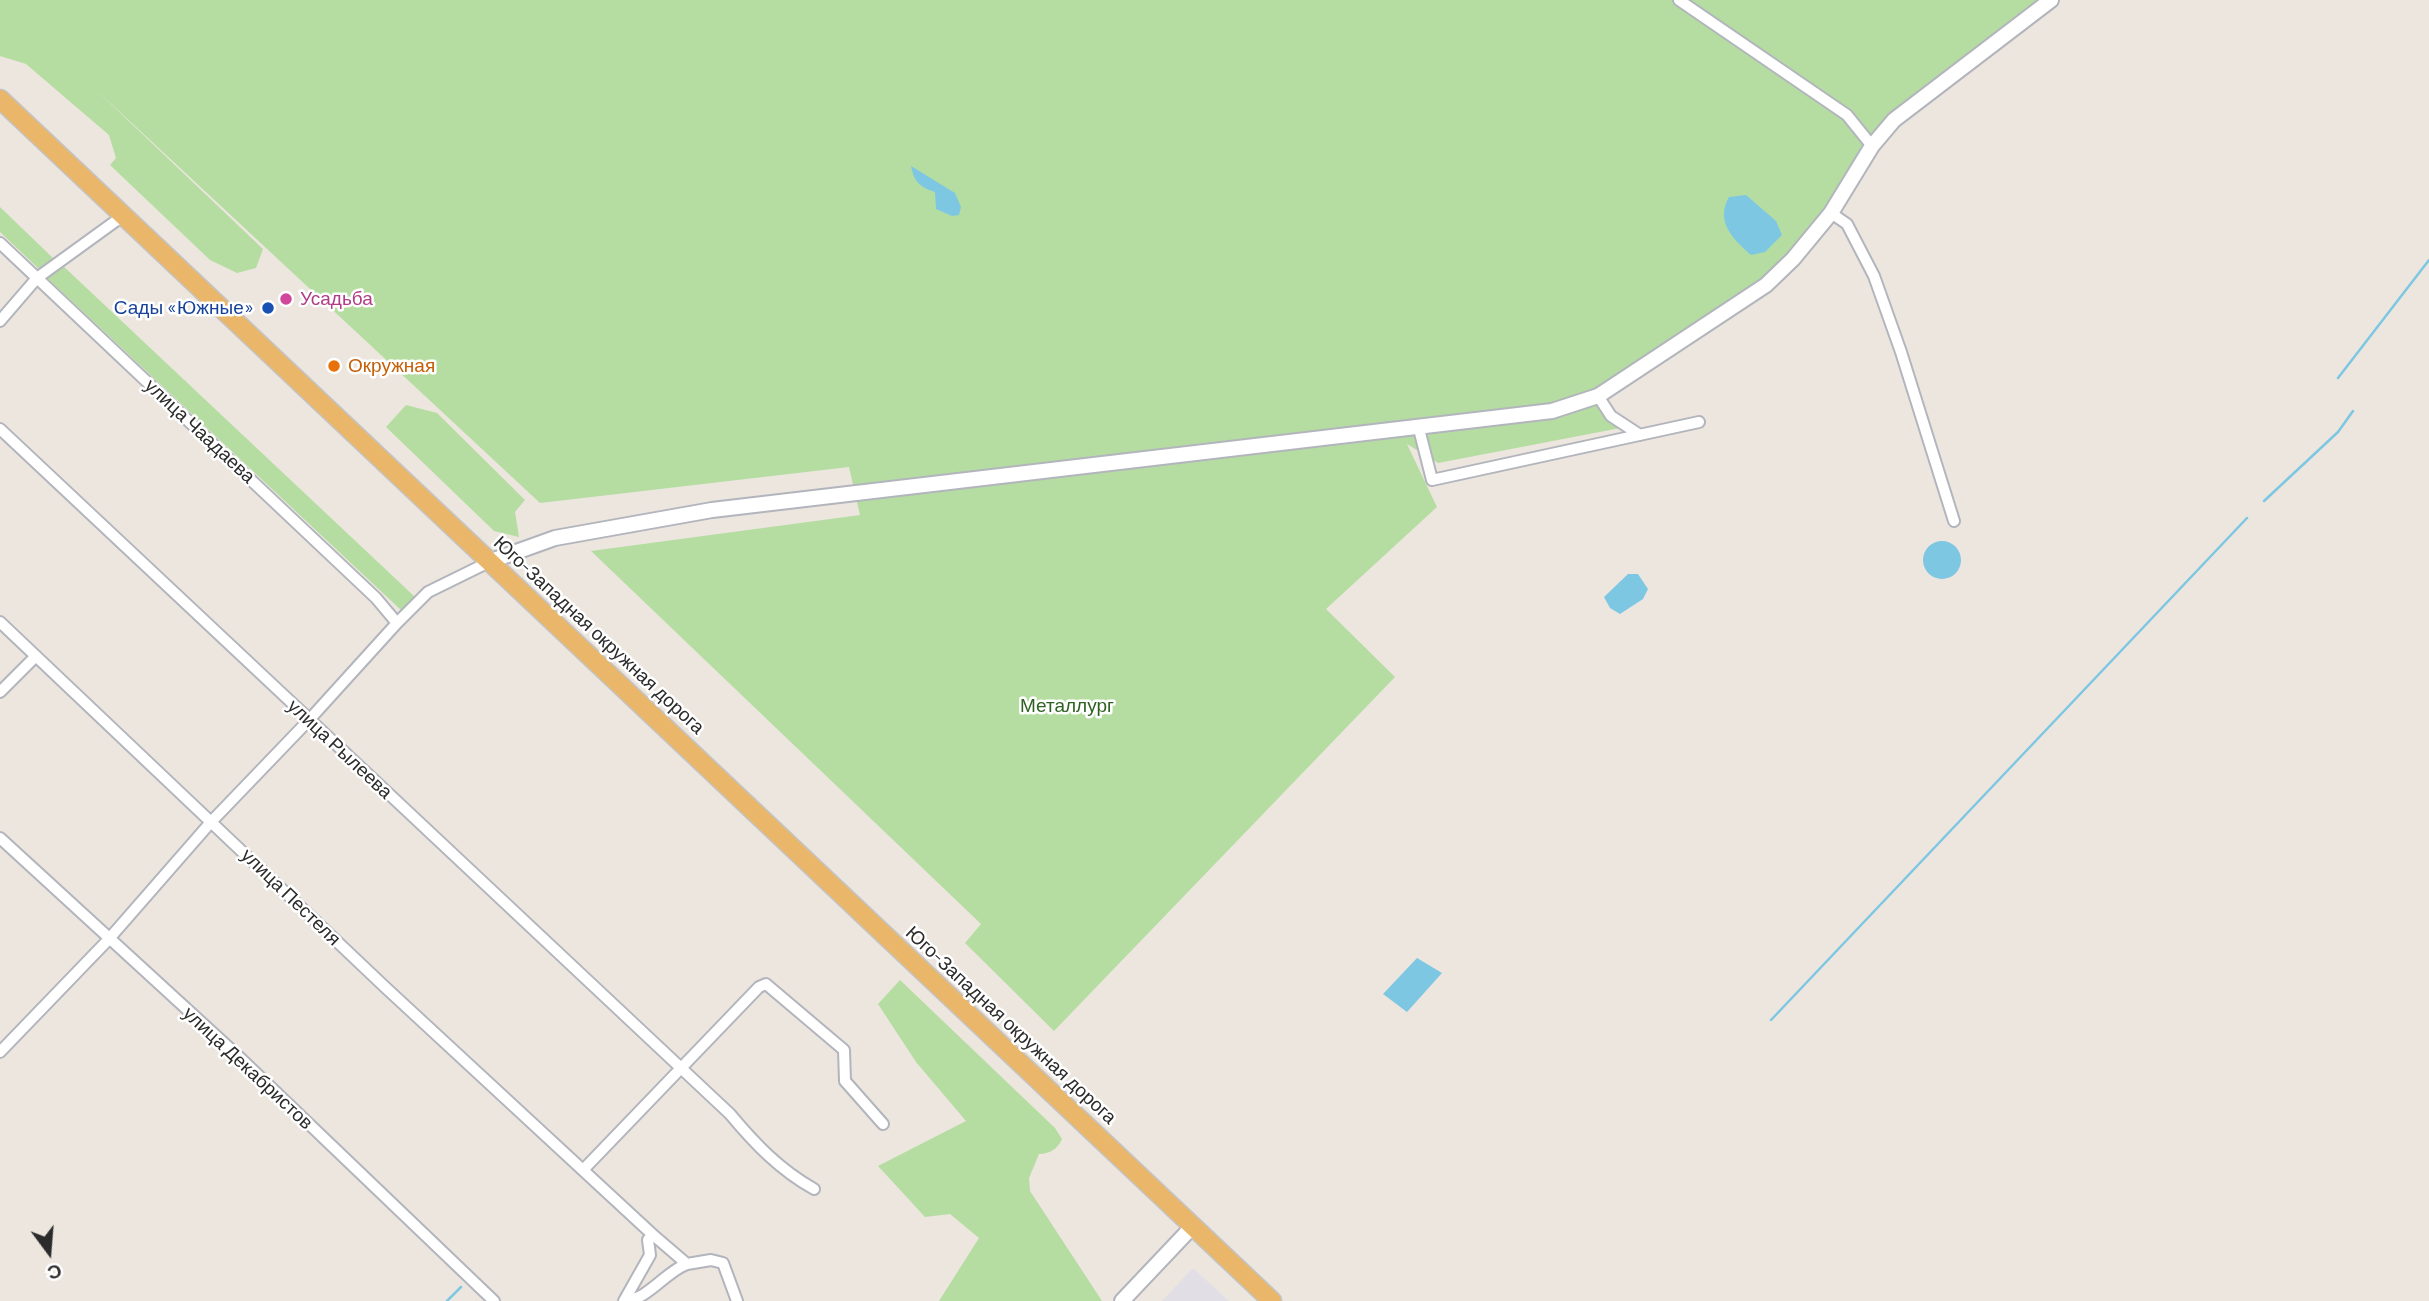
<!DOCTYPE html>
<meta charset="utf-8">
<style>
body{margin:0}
#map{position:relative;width:2429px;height:1301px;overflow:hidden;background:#ece6df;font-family:Barlow,sans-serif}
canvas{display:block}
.north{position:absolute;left:14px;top:1217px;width:70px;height:70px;-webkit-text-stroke:5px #fff;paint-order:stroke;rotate:164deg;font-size:19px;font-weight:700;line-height:28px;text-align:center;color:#2b2b2b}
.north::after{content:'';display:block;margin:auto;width:24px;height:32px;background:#2b2b2b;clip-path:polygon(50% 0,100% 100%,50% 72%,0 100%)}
</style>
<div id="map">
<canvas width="2429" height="1301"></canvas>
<div class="north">С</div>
</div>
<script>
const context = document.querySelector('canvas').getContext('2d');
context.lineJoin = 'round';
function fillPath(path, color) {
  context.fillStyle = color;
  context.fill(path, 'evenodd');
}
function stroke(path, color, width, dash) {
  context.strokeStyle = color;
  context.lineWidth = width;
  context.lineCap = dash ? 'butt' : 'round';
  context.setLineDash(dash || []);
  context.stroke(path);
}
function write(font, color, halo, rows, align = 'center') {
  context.font = font + ' Barlow,sans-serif';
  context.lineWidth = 5;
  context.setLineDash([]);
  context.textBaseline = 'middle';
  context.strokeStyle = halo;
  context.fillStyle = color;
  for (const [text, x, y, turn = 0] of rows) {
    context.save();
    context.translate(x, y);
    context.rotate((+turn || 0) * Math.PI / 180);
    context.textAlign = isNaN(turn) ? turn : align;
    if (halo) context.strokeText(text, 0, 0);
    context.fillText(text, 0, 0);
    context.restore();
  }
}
fillPath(new Path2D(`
 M1193 1268 1229 1301H1162Z`), '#e1dfe5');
fillPath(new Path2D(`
 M0 0H2051L1913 103 1793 259 1598 396 1611 416 1631 426 1438 463 1407 444 1437 507 1326 609 1395 677 1054 1031 965 943 981 924 591 551 860 515 849 467 540 503 93 87 263 249 256 268 237 273 210 260 110 165 116 158 109 135 26 64 0 56Z
 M0 207 54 259 40 270 0 232Z
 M61 264 415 597 402 611 46 277Z
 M406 405 437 413 525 500 515 512 519 537 494 531 386 427Z
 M900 980 1055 1128 1062 1139C1058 1149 1049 1154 1039 1154L1029 1178 1030 1191 1102 1301H939L979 1238 950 1214 925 1217 878 1166 966 1121 916 1062 878 1004Z`), '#b5dda1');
fillPath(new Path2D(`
 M911 166 955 193 961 207 959 215 952 216 936 209 935 192C919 187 914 181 911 166Z
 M1746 195 1776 221 1782 235 1765 252 1751 255C1733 239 1715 222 1729 197Z
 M1923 560a19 19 0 1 1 38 0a19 19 0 1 1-38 0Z
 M1628 574H1638L1648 589 1643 599 1620 614 1610 608 1604 597Z
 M1417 958 1442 973 1407 1012 1383 994Z`), '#7dc7e3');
stroke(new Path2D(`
 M2338 378 2429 260
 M2264 501 2338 432 2353 411
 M1771 1020 2247 518
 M447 1301 461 1287`), '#7dc7e3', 2.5);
const minor = new Path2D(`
 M1679 0 1847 115 1872 146
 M1831 213 1847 224 1874 276 1901 352 1954 521
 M0 243 376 598 397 623
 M0 321 37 278 124 215
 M1598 396 1611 416 1640 435
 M1418 425 1432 480 1699 422
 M0 429 730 1114C755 1144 780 1170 814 1189
 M0 622 386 988 652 1234 648 1240 650 1255 624 1301
 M0 692 36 656
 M0 838 238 1056 494 1301
 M0 1052 108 940 211 822 309 720 397 623 428 592 491 561
 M583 1170 759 987 766 984 844 1050 845 1081 883 1124
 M652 1234 687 1264 711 1260 723 1263 737 1301
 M625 1300C647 1301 666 1271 687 1264`);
const tertiary = new Path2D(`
 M491 561 555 538 712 510 1552 411 1598 396 1766 285 1793 259 1831 213 1872 146 1894 120 2051 0
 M1122 1301 1193 1226`);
const trunk = new Path2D(`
 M0 99 1272 1301`);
stroke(minor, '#b3b5bd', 14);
stroke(tertiary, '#b3b5bd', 18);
stroke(trunk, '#c4c4c4', 21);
stroke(minor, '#fff', 10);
stroke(tertiary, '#fff', 14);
stroke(trunk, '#e9b66a', 18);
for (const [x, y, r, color] of [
 [286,299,7,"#d1479c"],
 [268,308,7,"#1a4fb4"],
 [334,366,7,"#e8710a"]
]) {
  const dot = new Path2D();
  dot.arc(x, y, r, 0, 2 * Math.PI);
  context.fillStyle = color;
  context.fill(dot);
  stroke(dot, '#fff', 2.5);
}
write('19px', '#b23c85', '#fff', [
 ["Усадьба",300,299]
], 'left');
write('19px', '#164399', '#fff', [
 ["Сады «Южные»",254,308]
], 'right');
write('19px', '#c56008', '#fff', [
 ["Окружная",348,366]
], 'left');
write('19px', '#2b2b2b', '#fff', [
 ["улица Чаадаева",200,431,43],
 ["Юго-Западная окружная дорога",599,635,43],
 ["улица Рылеева",340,749,43],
 ["улица Пестеля",291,897,44],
 ["Юго-Западная окружная дорога",1011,1025,43],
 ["улица Декабристов",248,1068,43]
]);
write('19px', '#2f6222', '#fff', [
 ["Металлург",1067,706]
]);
</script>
